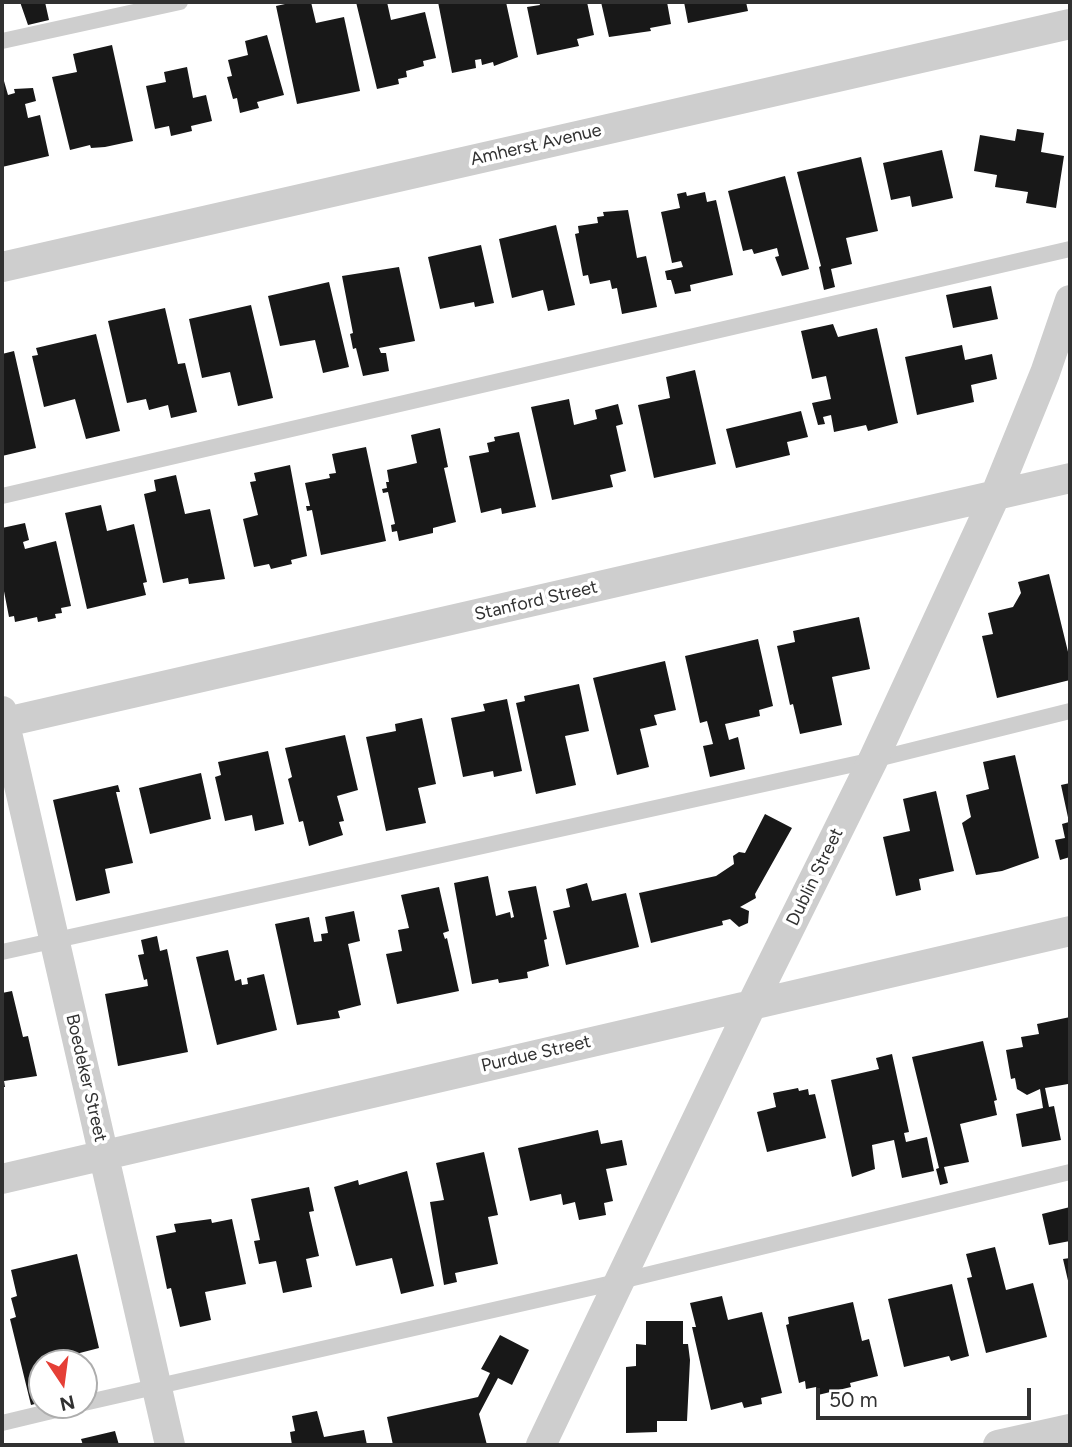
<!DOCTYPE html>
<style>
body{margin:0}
#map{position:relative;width:1072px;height:1447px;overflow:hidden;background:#fff;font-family:Figtree,sans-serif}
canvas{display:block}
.frame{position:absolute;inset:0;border:4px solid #313131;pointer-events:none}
.north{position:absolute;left:28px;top:1349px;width:70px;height:70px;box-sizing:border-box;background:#fff;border:2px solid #adadad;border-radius:50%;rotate:167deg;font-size:19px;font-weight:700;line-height:28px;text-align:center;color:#313131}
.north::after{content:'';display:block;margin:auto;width:24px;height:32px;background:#e53f36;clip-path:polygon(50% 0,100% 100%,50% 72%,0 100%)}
.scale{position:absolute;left:816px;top:1388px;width:215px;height:32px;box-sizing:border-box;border:4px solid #313131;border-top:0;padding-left:9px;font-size:21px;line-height:24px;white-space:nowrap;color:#313131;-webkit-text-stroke:5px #fff;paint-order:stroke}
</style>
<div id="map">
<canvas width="1072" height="1447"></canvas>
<div class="frame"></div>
<div class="north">N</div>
<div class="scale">50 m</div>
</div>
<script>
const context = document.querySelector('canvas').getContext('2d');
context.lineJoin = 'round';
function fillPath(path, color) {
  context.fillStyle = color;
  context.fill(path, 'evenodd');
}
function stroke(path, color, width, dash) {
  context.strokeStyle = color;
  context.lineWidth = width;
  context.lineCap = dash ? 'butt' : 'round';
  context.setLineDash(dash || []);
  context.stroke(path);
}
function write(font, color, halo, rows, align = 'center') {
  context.font = font + ' Figtree,sans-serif';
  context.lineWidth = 7;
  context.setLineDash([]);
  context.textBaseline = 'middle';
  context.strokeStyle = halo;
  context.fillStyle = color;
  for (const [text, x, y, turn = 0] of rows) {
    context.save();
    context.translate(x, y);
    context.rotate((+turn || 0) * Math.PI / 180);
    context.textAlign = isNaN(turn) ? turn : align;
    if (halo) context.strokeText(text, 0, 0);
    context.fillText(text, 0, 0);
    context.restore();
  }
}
fillPath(new Path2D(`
 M20 2H45L49 20 28 25Z
 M294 2H311L316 23 344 17 360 91 297 104 276 6Z
 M356 2H387L391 20 425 12 436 58 423 61 424 66 406 71 407 77 398 79 399 84 377 89Z
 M438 2H506L518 57 494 66 493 62 482 65 481 59 475 60 476 68 452 73Z
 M539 2H587L594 35 577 39 579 46 537 55 527 7 540 5Z
 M601 2H667L671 24 650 28 651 31 609 37Z
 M684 2H746L748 11 688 23Z
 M267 35 284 95 257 102 259 108 240 113 237 98 233 99 227 77 232 76 228 60 248 55 245 41Z
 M112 45 133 141 105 147 91 148 90 145 70 150 52 77 77 72 73 54Z
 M187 67 193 98 206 95 212 121 191 126 192 131 171 136 169 126 155 129 146 86 166 82 164 72Z
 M2 74 8 95 15 93 14 89 33 88 36 101 25 104 28 118 40 115 49 156 2 167Z
 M1017 129 1044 133 1041 152 1064 156 1056 208 1026 203 1028 192 995 187 997 175 974 171 980 135 1015 141Z
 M942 150 953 198 912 207 910 196 891 200 883 163Z
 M861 157 878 231 846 238 852 264 831 269 835 287 824 290 819 267 821 266 797 172Z
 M785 176 809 269 782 276 775 257 779 256 777 248 754 254 752 249 743 251 728 191Z
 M686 192 687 196 705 192 707 202 716 200 733 275 690 285 691 291 675 294 671 280H667L665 271 683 267 681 261 672 263 661 212 680 208 677 194Z
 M628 210 637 258 646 256 657 307 622 314 617 288 612 289 610 280 590 284 588 275 583 276 575 234 579 233 578 226 598 223 597 217 604 216 603 212Z
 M556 225 575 305 548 311 543 290 512 298 499 239Z
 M481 245 494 303 475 307 474 302 440 309 428 257Z
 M399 267 415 341 379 348 381 353H386L389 371 363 376 356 348 353 349 350 334 353 333 342 276Z
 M329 282 349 367 323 373 315 340 280 346 268 296Z
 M991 286 998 319 953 328 946 295Z
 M251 305 273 398 238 406 230 372 202 378 189 319Z
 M165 308 178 364 185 363 197 412 171 418 168 405 149 410 146 399 127 403 108 321Z
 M833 324 838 337 877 328 898 423 868 431 866 425 834 432 831 415 823 417 825 424 818 425 812 403 831 399 826 376 812 379 801 331Z
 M96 334 120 431 86 439 75 399 44 407 32 356 38 355 36 348Z
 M962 345 965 360 992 354 997 379 971 385 974 402 917 415 905 357Z
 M14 351 36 448 2 456V354Z
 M695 370 716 464 654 478 638 405 670 398 666 377Z
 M569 399 574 425 597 419 595 410 618 404 623 424 616 426 626 471 610 475 613 487 552 500 531 407Z
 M801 411 808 437 787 442 790 455 736 468 726 429Z
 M440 428 448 467 444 468 456 522 433 528V533L399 541 397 531 392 532 391 525 395 524 388 492 383 493 382 489 387 488 386 482H389L387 470 417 463 411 435Z
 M519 432 536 507 502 514 501 508 481 513 469 456 489 452 487 443 495 441 494 437Z
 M366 447 386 541 321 555 312 510 307 511 306 506H310L305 483 330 478 329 474 336 473 332 454Z
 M290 465 307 556 291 560 292 564 271 569 269 564 254 567 243 519 258 515 250 482 256 481 254 473Z
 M176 475 185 514 210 509 225 579 189 584 188 578 163 583 144 494 156 491 154 480Z
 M101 505 107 531 134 524 147 582 143 583 146 595 87 609 65 513Z
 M25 523 29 540 23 542 25 549 56 541 71 606 61 608 62 613 55 614 56 618 38 622 37 617 15 622 14 616 9 617 2 581V528Z
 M1049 574 1070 660V680L997 698 982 636 993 634 988 613 1013 607 1021 593 1018 582Z
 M859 617 870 669 832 677 842 725 800 734 793 704 790 705 777 646 795 642 793 631Z
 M758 639 773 706 759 710 760 716 725 724 729 740 738 737 745 769 710 777 703 746 713 744 707 721 700 723 685 656Z
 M665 661 676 710 654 715 657 725 640 729 649 767 617 775 593 678Z
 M579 684 589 731 565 736 576 785 536 794 516 703 525 701 524 696Z
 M507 699 522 771 494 777 493 771 463 777 451 718 485 711 483 704Z
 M422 718 436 784 418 788 426 823 386 831 366 737 396 731 395 724Z
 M345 735 358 790 337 796 344 821 339 822 343 835 309 846 303 821 299 822 288 779 292 777 285 748Z
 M268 751 284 824 255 831 252 815 225 821 215 777 221 775 218 762Z
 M1015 755 1039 858 1002 871 976 875 962 823 971 817 966 795 989 789 983 762Z
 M201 773 211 819 150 834 139 788Z
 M1070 783V857L1060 860 1055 840 1065 838 1062 824 1069 822 1061 785Z
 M118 785 120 792H116L133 863 105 869 110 893 76 901 53 800Z
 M936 791 954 871 919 879 921 890 896 896 883 837 910 831 903 799Z
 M765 814 792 828 755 894 756 898 740 907 749 911 748 923 739 927 730 919 722 921 723 925 651 943 639 893 716 876 734 864 733 856 739 852 745 853Z
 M488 876 496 916 510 912 511 918 514 917 508 891 536 886 547 939 544 940 549 966 527 972 528 978 499 983 498 979 472 984 454 883Z
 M587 883 592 901 626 893 639 947 566 965 553 911 570 907 566 889Z
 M439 887 449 931 443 933 445 939 447 938 459 991 397 1004 386 954 402 951 398 930 409 928 401 895Z
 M354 911 360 941 348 944 361 1005 338 1011 340 1018 297 1025 275 924 309 917 314 942 322 941 321 934 328 933 325 917Z
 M157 936 160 951 167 949 188 1052 118 1066 105 994 148 986 147 979 144 980 138 955 144 954 141 940Z
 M228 950 235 981 241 979 242 985 248 984 247 978 264 974 277 1030 217 1045 196 957Z
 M12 991 23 1037 28 1036 37 1076 4 1081 5 1087H2V993Z
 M1070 1017V1080L1068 1084 1045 1088 1049 1107 1054 1106 1061 1140 1022 1147 1016 1114 1043 1108 1040 1089 1027 1095 1017 1089 1015 1078 1011 1079 1006 1050 1023 1047 1021 1037 1039 1034 1037 1024Z
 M983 1041 997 1100 994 1101 997 1115 960 1124 969 1162 944 1167 948 1183 940 1185 936 1169 939 1168 912 1057Z
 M892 1054 909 1132 904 1133 906 1142 927 1137 934 1171 902 1178 894 1140 872 1145 875 1169 852 1177 831 1080 879 1069 876 1058Z
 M798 1088 799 1091 808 1089 809 1095 815 1094 826 1138 767 1152 757 1112 776 1107 773 1093Z
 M598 1130 601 1144 622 1140 627 1165 606 1169 613 1201 604 1203 606 1215 579 1220 575 1202 563 1205 561 1194 530 1201 518 1148Z
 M484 1152 498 1215 488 1217 498 1264 455 1273 457 1282 444 1285 430 1202 444 1200 436 1163Z
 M407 1171 434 1286 401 1294 392 1258 356 1266 334 1187 358 1180 359 1185Z
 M309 1187 314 1211 309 1212 319 1256 306 1259 312 1287 283 1293 276 1261 259 1264 254 1241 260 1240 251 1199Z
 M1070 1207V1241L1049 1245 1042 1214Z
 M211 1219 212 1223 232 1219 246 1284 205 1292 211 1320 180 1327 171 1288 167 1289 156 1236 176 1232 174 1224Z
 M995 1247 1006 1290 1033 1283 1047 1337 986 1353 967 1278 972 1277 966 1254Z
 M77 1254 99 1348 72 1355 74 1363H42V1402L31 1405 10 1319 16 1317 11 1298 17 1296 11 1270Z
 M1070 1258V1285H1069L1063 1259Z
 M952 1284 969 1356 951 1361 949 1356 904 1367 888 1299Z
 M722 1296 728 1320 762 1312 782 1393 761 1398 762 1404 744 1408 742 1402 711 1410 692 1327H696L690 1303Z
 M853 1302 862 1341 869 1339 878 1376 850 1383 851 1387 818 1395 816 1387 806 1389 805 1381 799 1383 786 1325 789 1324 788 1317Z
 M646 1321H683V1344H688L690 1360 687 1421H657V1432L626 1433V1367L636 1366V1344L646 1345Z
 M500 1335 529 1350 512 1385 498 1378 479 1414 487 1445H393L387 1417 478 1397 490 1373 481 1369Z
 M317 1411 324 1437 364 1430 367 1445H292L290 1432 295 1431 292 1416Z
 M115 1431 119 1445H83L81 1439Z`), '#181818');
stroke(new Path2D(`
 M2 41 180 2
 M2 496 1070 249
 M2 952 873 760 1070 711
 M84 1403 621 1281 1070 1172
 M2 1423 77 1405`), '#cecece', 16);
stroke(new Path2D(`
 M2 267 1070 24
 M2 711 170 1445
 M2 723 1070 478
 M2 1179 1070 931
 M541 1445 752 1004 873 760 995 496 1045 373 1070 300
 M998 1445 1070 1429`), '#cecece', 30);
write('18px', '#313131', '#fff', [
 ["Amherst Avenue",536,145,-13],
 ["Stanford Street",536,601,-13],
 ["Dublin Street",815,877,-64],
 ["Purdue Street",536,1054,-13],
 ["Boedeker Street",86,1078,77]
]);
</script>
